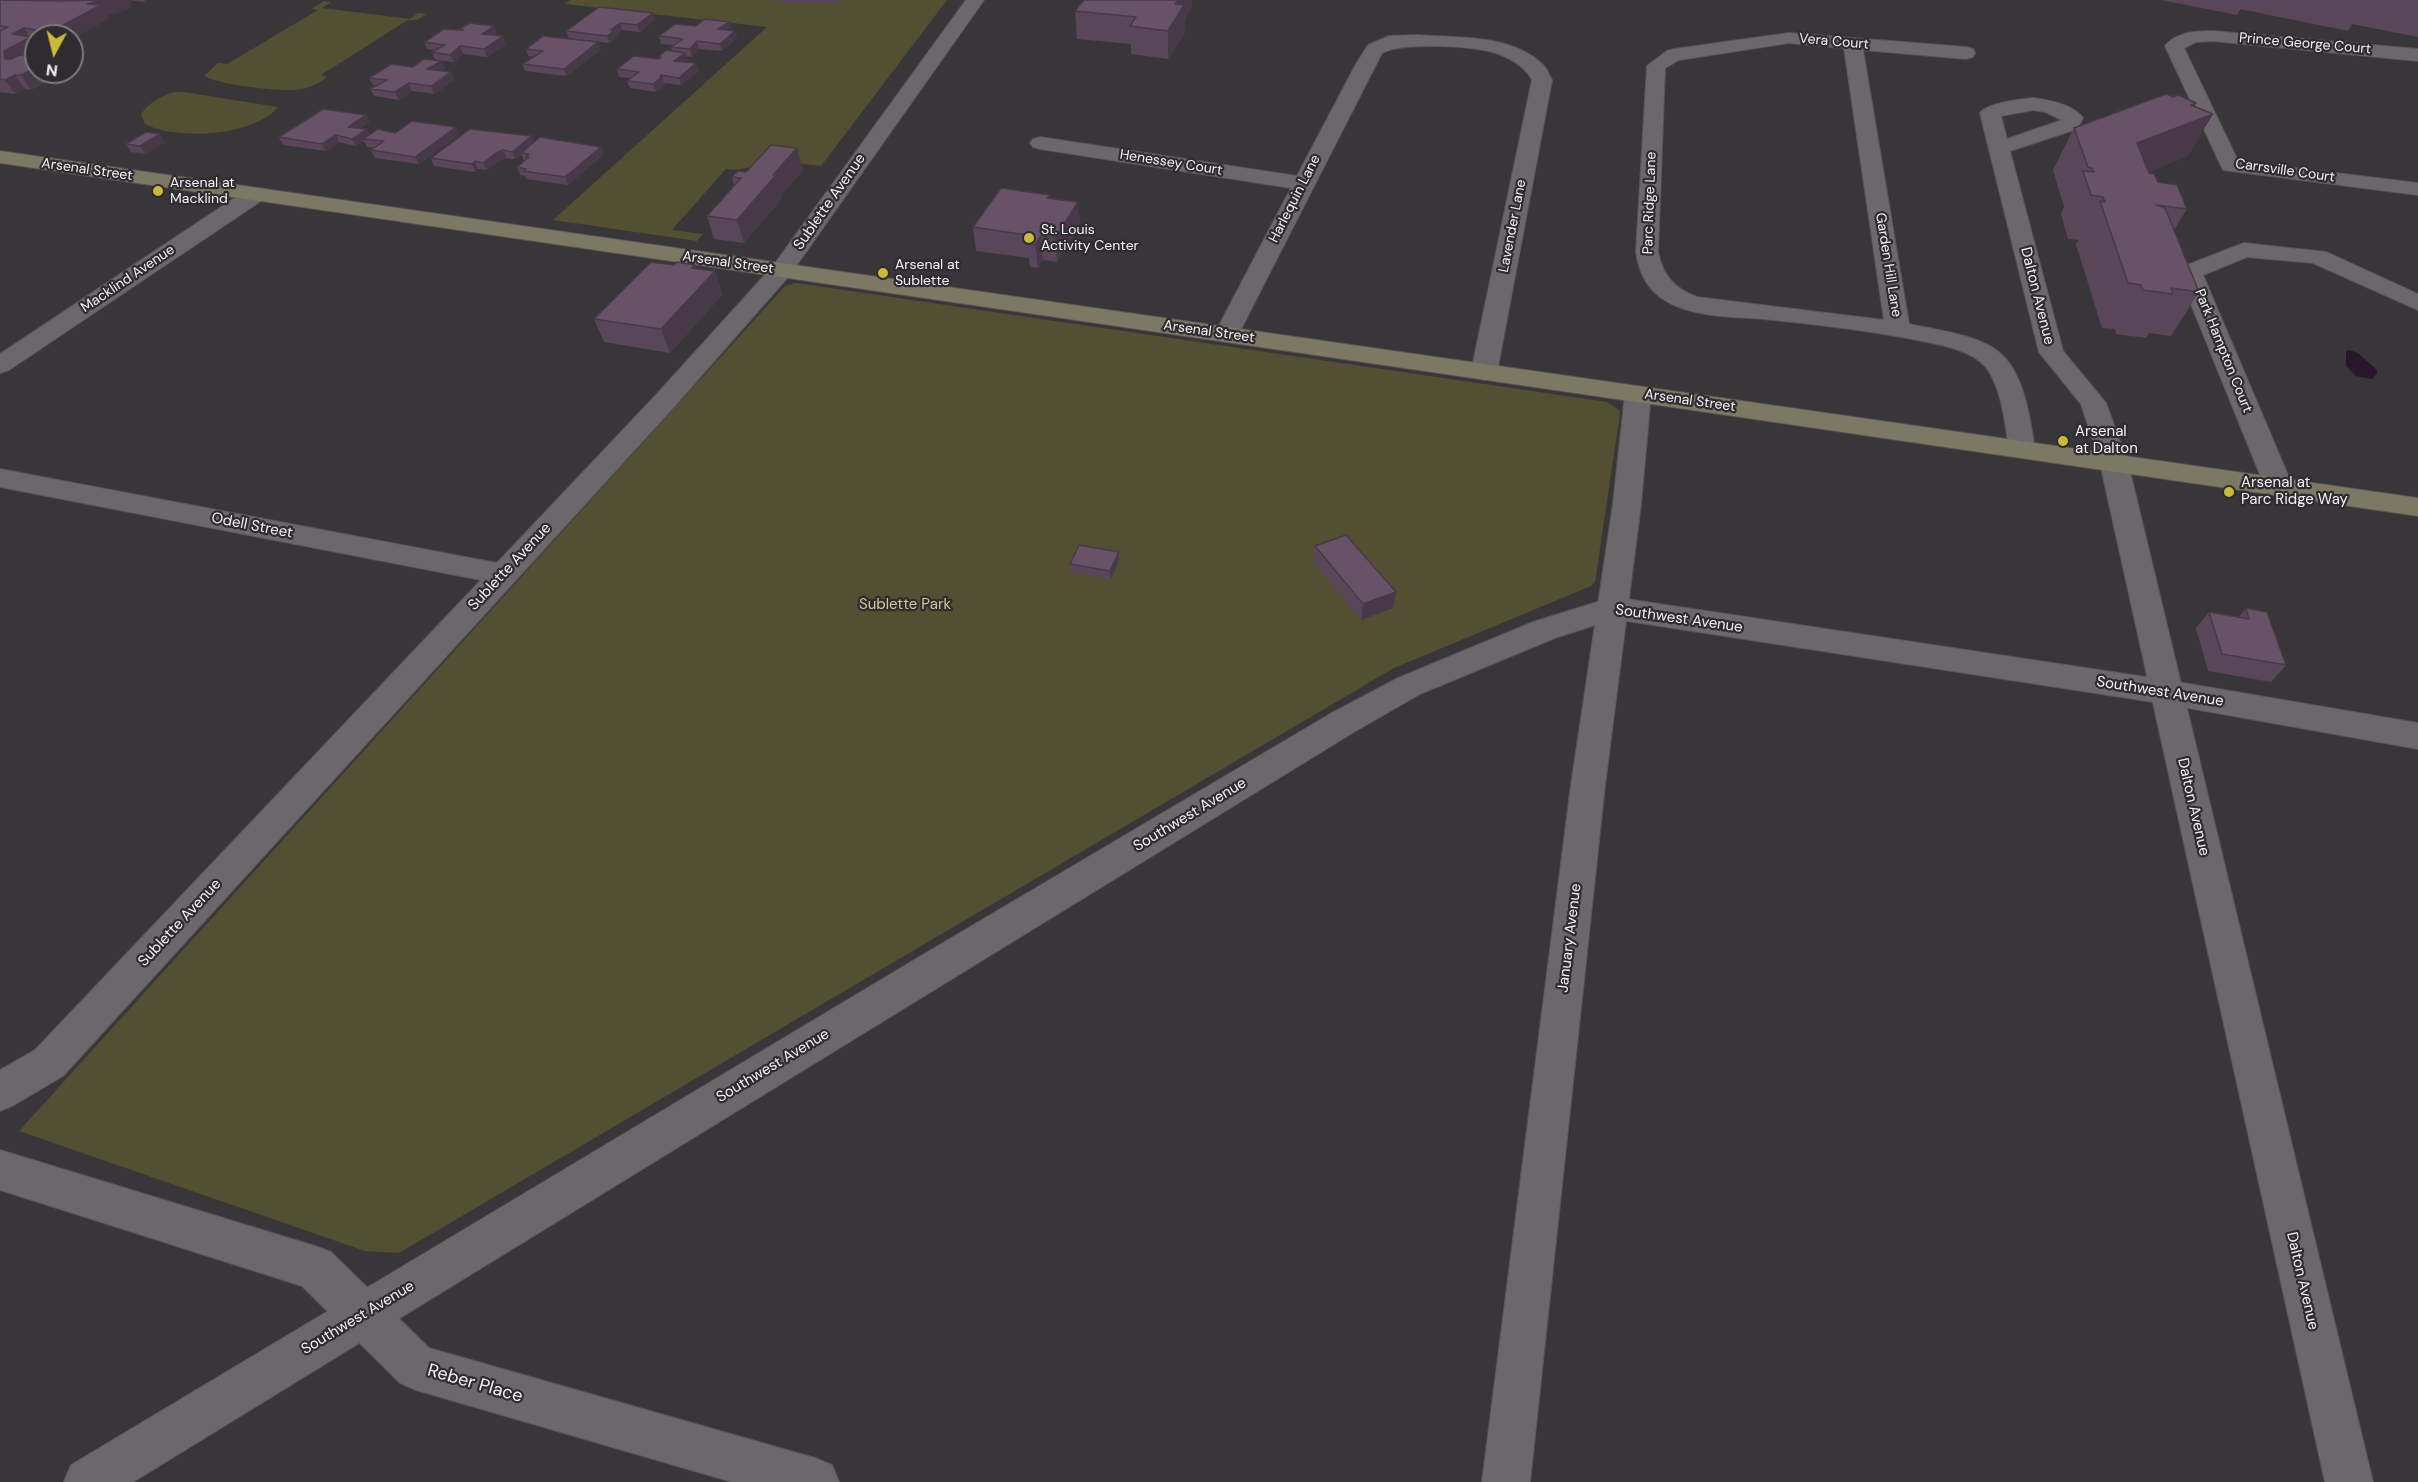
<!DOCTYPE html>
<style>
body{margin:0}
#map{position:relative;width:2418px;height:1482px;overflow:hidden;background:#393639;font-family:"DM Sans",sans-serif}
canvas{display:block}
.north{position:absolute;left:24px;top:24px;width:60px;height:60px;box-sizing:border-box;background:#2e2c2f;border:2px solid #7d7b7e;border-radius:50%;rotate:187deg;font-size:16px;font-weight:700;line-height:24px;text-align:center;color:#f4f2f4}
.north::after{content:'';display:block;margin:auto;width:21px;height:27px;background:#caba3a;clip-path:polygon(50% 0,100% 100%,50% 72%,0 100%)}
</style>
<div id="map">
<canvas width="2418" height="1482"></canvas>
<div class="north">N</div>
</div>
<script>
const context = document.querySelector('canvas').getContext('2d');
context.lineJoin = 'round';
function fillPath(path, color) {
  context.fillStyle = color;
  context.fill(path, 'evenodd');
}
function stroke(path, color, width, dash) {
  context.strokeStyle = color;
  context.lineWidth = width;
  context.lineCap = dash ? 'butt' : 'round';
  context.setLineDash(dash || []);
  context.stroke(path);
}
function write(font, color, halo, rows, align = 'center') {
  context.font = font + ' "DM Sans",sans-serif';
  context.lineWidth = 4.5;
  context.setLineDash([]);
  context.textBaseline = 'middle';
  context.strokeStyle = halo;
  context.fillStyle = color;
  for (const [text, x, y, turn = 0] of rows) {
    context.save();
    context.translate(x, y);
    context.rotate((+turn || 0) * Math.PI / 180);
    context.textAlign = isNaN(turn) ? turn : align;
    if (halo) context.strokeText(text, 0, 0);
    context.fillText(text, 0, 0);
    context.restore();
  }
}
fillPath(new Path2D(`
 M570 0H947L821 166 782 162 735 170 726 169 672 230 703 234 697 241 553 220 767 27 565 4Z
 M324 1 331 2 322 8 410 19 418 13 427 14 417 20H408L321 75 328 77C320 82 312 87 303 89 285 93 218 85 204 76L218 63 227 64 318 10 311 9Z
 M175 92H184L278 107C255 136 177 141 145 124L141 114C150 102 161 96 175 92Z
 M796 283 1607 402 1619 410 1620 414 1595 582 1591 586 1394 668 399 1253 365 1251 19 1131 785 286Z`), '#524f33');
fillPath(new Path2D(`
 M2349 350 2358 353 2377 370V373L2372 379 2356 376 2346 366V351Z`), '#28172a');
const minor = new Path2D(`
 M2213 31 2418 49V61L2213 41 2196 42 2184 48 2238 161 2418 183V195L2223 170 2165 46C2176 32 2197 31 2213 31Z
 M1789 33 1966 47 1973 49 1975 53 1973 57 1966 59 1863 50 1909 324C1936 330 1981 335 2001 354 2025 376 2030 419 2035 449L2032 455 2022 457 2012 455 2009 449C2005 424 2002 387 1985 366 1971 350 1941 345 1922 341 1873 331 1823 325 1773 320 1738 316 1696 319 1666 301 1647 290 1639 272 1636 252L1647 66 1667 51 1674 49ZM1789 43 1844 48 1884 320 1697 297C1674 288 1663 276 1658 252L1665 68 1679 60Z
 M1417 35C1457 38 1511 34 1542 64 1547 68 1549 75 1552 80L1497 372 1493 377 1484 380 1475 377 1471 372 1532 80C1525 66 1507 56 1492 52 1468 46 1403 42 1382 53L1238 335 1235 340 1226 342 1217 340 1214 335 1291 188 1040 149 1033 147 1030 143 1033 139 1040 137 1297 176 1356 64 1368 45 1389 36Z
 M2033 98C2049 100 2073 104 2083 118L2077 129 2010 151 2063 351 2106 403 2128 463 2373 1482H2325L2100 463 2081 404 2039 352 1980 113C1987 103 2020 99 2033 98ZM2033 110 2045 112 2062 120 2007 139 2001 116Z
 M2244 243 2326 252 2418 294V310L2313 263 2247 257 2203 275 2293 487 2289 493 2279 496 2269 493 2265 487 2178 272 2182 267Z
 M781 264 789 266 793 271 789 276 673 408 63 1076 14 1105 0 1111V1070L35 1050 481 580 0 487V469L497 563 655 396 773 266Z
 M1638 386 1647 389 1651 394 1641 504 1605 785 1530 1482H1482L1571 785 1613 504 1625 394 1629 389Z
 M0 1150 315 1246 331 1252 429 1348 815 1458 832 1465 839 1482H732L416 1390 400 1383 302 1286 0 1190Z`);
const tertiary = new Path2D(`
 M966 0H984L789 276 781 278 773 276 769 271 773 266Z
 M256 188 264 189 267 194 264 199 9 370 0 373V354L248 189Z
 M1613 597 2166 680 2418 723V749L2166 704 1614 619 1555 638 1420 694 1354 732 133 1482H64L71 1465 914 960 1330 714 1398 678 1533 622Z`);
const secondary = new Path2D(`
 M0 151 2418 498V516L0 163Z`);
stroke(minor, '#575457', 2);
stroke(tertiary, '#575457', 2);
stroke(secondary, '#575457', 2);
fillPath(minor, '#6b686c');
fillPath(tertiary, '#6b686c');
fillPath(secondary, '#7c7864');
fillPath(new Path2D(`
 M0 0H146L143 2 129 0 132 5 127 10 107 15 109 19 72 36H36V43H35L36 44V54L30 57 36 72H53L54 73 50 75 52 79 31 90 25 89 15 94 0 92Z
 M768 0H841L840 2 794 3Z
 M1084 0H1192V7L1185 19V33L1168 59 1131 54V44L1077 39 1075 11Z
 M2161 0H2418V37L2352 24 2348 31 2240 9 2237 15Z
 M653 13 655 20 640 32 622 30 617 35V37L609 43 569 38 566 31Z
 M494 26 496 33 493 35 506 44 487 57 463 54 454 62 435 60 432 52 435 50 427 49 424 42 460 30Z
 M696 26 732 29 729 30 737 38 722 51 699 49 692 57 686 56 688 60 685 62 699 71 681 85 664 83 665 85 656 92 630 88 627 81 631 78 619 77 617 69 659 59 658 57 672 51 671 47 674 45 661 44 659 36Z
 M526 49 601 50 566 76 525 71 522 64 534 57 528 56Z
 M413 67 445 68 440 71 451 72 454 80 434 94 412 91 399 100 374 96 370 89 376 86 373 85 369 78Z
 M2173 97 2196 103 2194 106 2188 156 2148 172 2158 182 2187 209 2174 230 2199 292 2171 336 2149 333 2146 338 2116 334 2115 329 2102 328 2076 244 2079 240 2068 239 2061 214 2064 207 2053 170 2074 128Z
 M366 115 369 122 361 128 370 135 395 133 459 135 419 164 375 158 371 150 375 148 367 147 364 141 356 146 339 142 326 151 283 145 279 137Z
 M532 136 534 142 604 154 568 185 526 179 525 176 520 175 517 167 525 161H524L521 154 515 159 506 158 500 160 487 170 478 169 475 172 434 166 431 158Z
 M165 142 145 154 131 152 126 144Z
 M797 148 803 170 781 195 782 198 744 243 714 239 707 216 734 185 732 177 746 172Z
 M1050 198 1078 202 1080 225 1057 262 1043 260 1038 268 1030 267 1029 258 976 251 973 227Z
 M674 265H695L696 268 715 271 722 295 670 353 604 342 594 319Z
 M1315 546 1396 592 1393 608 1361 620 1313 562Z
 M1119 552V560L1111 579 1071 572 1070 564Z
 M2246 608 2286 665 2271 682 2208 671 2196 628 2209 612 2239 617Z`), '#594759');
fillPath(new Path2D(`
 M102 0H130L132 5 127 10 107 15 109 19 72 39V36H52L50 32 87 4Z
 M1178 0H1192V7L1185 19V33L1168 59V31L1175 4Z
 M653 13 655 20 640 32 637 25Z
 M730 22 732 29 720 36 718 29Z
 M620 23 622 30 617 35V37L609 43 607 36 611 30Z
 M494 26 496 33 485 41 482 34Z
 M24 28 30 38 31 37 36 44V54L14 65 5 59 4 51 12 34Z
 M735 31 737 38 722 51 720 44Z
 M503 36 506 44 487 57 484 49Z
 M697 41 699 49 692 57 690 49Z
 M598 42 601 50 566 76 564 69Z
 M460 46 463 54 454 62 450 55Z
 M685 53 688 60 676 68 674 61Z
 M442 61 445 68 430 76 427 69Z
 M696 63 699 71 681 85 679 78Z
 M36 68V72H53L54 73 50 75 52 79 31 90 21 75Z
 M451 72 454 80 434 94 431 86Z
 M15 75 25 89 15 94 5 80Z
 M661 75 665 85 656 92 653 84Z
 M409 83 412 91 399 100 395 92Z
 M2196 103 2184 125 2213 114 2188 156 2114 186 2137 143 2191 105Z
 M366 115 369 122 351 135 348 127Z
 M456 127 459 135 419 164 415 157Z
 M367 129 371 136 363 139 364 141 356 146 352 139Z
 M160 134 165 142 145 154 140 146Z
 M336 135 339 142 326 151 322 144Z
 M532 136 535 144 521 153V154L515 159 512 152Z
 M601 147 604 154 568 185 565 177Z
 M797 148 803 170 781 195 782 198 744 243 737 220 773 175Z
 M503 150 506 158 500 160 487 170 483 163 496 153Z
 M475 161 478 169 475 172 472 164Z
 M1078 202 1080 225 1057 262 1055 238Z
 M1041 236 1043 260 1038 268 1035 245Z
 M695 265 702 286 715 271 722 295 670 353 661 329 692 268Z
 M1119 552V560L1111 579 1110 571Z
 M1396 592 1393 608 1361 620 1363 604Z`), '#483949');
const building = new Path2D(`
 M0 0 62 1 102 0 87 4 101 5 50 32 24 28 12 34 31 37 4 51 5 59H11L19 55 36 57V68L21 75H15L5 80 0 79V31L8 27 0 26Z
 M1084 0H1178L1175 4 1184 5 1168 31 1130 26 1136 17 1075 11Z
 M599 7 653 13 637 25 620 23 611 30H615L607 36 566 31Z
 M705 19 730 22 718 29 735 31 720 44 697 41 690 49 671 47 683 39 659 36 675 24 696 26Z
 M470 23 494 26 482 34 503 36 484 49 460 46 450 55 432 52 445 45 424 42 444 29 463 30 460 29Z
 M543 36 598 42 564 69 522 64 543 51 526 49Z
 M666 50 685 53 674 61 696 63 679 78 661 75 660 77H662L653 84 627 81 639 72 617 69 634 56 659 59 661 57H658Z
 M424 59 442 61 427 69 451 72 431 86 409 83 395 92 370 89 387 80 369 78 391 64 413 67Z
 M2166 94 2173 97 2178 95 2196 103 2191 105 2213 114 2137 143 2149 173 2154 174 2158 182 2177 185 2187 209 2156 205 2165 208 2199 292 2171 288 2173 294 2143 290 2141 285 2128 283 2100 201 2105 202 2103 197 2091 195 2083 171 2094 172 2092 168 2088 167 2074 128Z
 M323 109 366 115 348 127 367 129 352 139 336 135 322 144 279 137Z
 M412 121 456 127 415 157 371 150 384 141 363 139 378 129 395 133Z
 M470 129 532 136 512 152 503 150 496 153 483 163 475 161 472 164 431 158Z
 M146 132 160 134 140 146 126 144Z
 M540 137 601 147 565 177 523 171 526 169 517 167 529 157H526L529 154 521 153Z
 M771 145 797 148 773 175H776L737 220 707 216 741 178 732 177 738 171 746 172Z
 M1001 188 1050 195 1047 198 1078 202 1055 238 1041 236 1035 245 1028 244 1033 236 973 227Z
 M651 262 674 265 677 262 695 265 692 268 715 271 661 329 594 319Z
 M1346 535 1396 592 1363 604 1315 546Z
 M1079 545 1119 552 1110 571 1070 564Z
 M2246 608 2267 612 2286 665 2222 654 2209 612 2249 619Z`);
fillPath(building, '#675268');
stroke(building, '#483949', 1.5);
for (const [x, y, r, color] of [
 [158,191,6,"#caba3a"],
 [1029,238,6,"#caba3a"],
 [883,273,6,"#caba3a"],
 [2063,441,6,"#caba3a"],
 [2229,492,6,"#caba3a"]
]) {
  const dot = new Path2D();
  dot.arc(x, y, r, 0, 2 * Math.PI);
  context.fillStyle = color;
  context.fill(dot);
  stroke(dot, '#2e2c2f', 2);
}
write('14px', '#f4f2f4', '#2e2c2f', [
 ["Vera Court",1834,42,5],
 ["Prince George Court",2305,44,5],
 ["Henessey Court",1171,163,9],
 ["Arsenal Street",87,170,8],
 ["Carrsville Court",2285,171,8],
 ["Harlequin Lane",1295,199,-63],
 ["Parc Ridge Lane",1650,203,-88],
 ["Lavender Lane",1513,226,-79],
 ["Arsenal Street",728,263,8],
 ["Garden Hill Lane",1888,265,81],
 ["Macklind Avenue",128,279,-34],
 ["Arsenal Street",1209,332,8],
 ["Park Hampton Court",2223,351,68],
 ["Arsenal Street",1690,401,8]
]);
write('14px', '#f4f2f4', '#2e2c2f', [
 ["Arsenal at",170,183],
 ["Macklind",170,199],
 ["St. Louis",1041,230],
 ["Activity Center",1041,246],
 ["Arsenal at",895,265],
 ["Sublette",895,281]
], 'left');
write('15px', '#f4f2f4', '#2e2c2f', [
 ["Sublette Avenue",830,202,-55],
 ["Dalton Avenue",2037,296,76],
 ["Odell Street",252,526,11],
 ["Sublette Avenue",510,567,-47],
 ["Southwest Avenue",1679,619,8],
 ["Southwest Avenue",2160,692,9],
 ["Dalton Avenue",2193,807,77],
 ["Southwest Avenue",1190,815,-31],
 ["Sublette Avenue",180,923,-47],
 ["January Avenue",1570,938,-83],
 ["Southwest Avenue",773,1066,-31],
 ["Dalton Avenue",2302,1281,77],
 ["Southwest Avenue",358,1318,-31]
]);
write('15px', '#f4f2f4', '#2e2c2f', [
 ["Arsenal",2075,432],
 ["at Dalton",2075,449],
 ["Arsenal at",2241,483],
 ["Parc Ridge Way",2241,500]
], 'left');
write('15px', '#d2cb93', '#2e2c2f', [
 ["Sublette Park",905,605]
]);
write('18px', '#f4f2f4', '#2e2c2f', [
 ["Reber Place",475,1384,16]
]);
</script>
